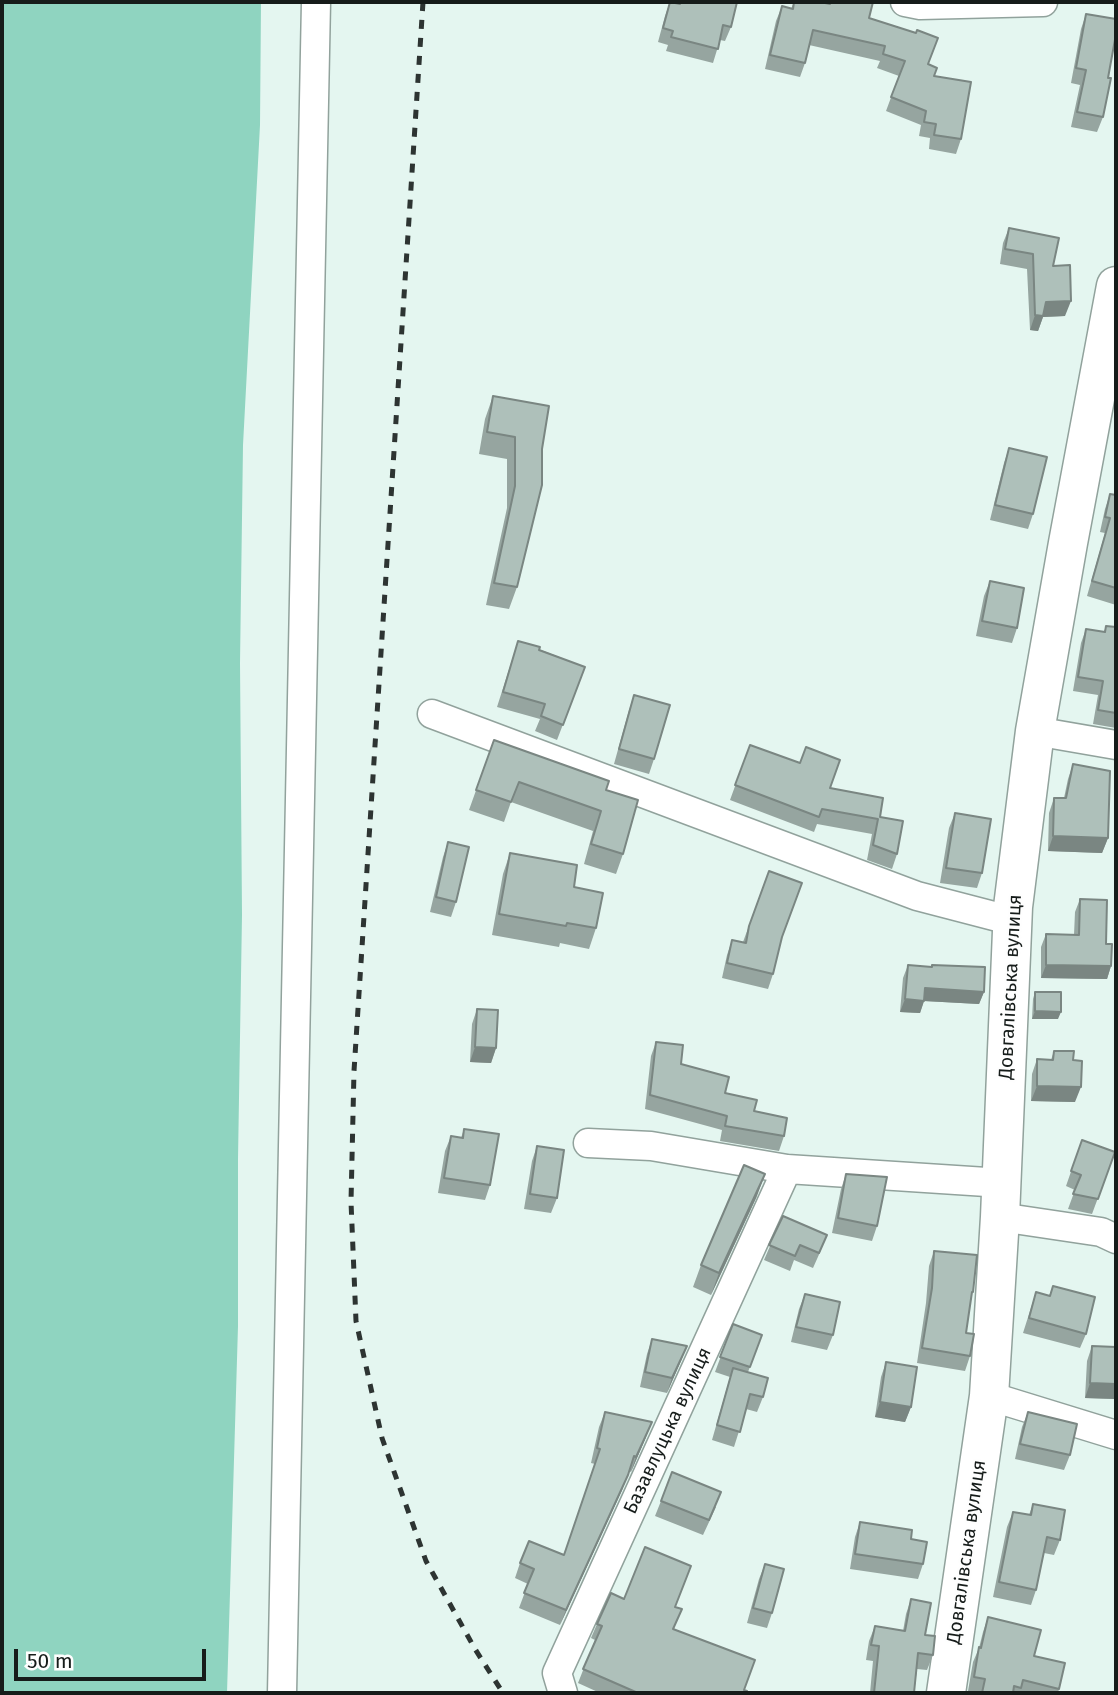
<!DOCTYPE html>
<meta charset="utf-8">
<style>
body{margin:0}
#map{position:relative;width:1118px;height:1695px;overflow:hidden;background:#e4f6f0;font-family:"Fira Sans",sans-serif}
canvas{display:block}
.frame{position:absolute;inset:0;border:4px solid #161c1a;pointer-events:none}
.scale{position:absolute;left:14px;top:1649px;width:192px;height:32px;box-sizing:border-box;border:4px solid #161c1a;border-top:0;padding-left:9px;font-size:21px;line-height:24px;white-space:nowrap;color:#161c1a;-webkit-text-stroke:5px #fefefe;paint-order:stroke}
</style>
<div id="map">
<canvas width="1118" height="1695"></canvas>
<div class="frame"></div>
<div class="scale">50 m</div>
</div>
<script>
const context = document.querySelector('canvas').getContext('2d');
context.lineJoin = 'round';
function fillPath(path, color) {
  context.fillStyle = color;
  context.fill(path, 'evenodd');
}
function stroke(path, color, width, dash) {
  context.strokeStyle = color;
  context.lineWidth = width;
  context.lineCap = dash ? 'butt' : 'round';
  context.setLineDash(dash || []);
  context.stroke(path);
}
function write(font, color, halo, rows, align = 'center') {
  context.font = font + ' "Fira Sans",sans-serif';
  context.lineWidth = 5;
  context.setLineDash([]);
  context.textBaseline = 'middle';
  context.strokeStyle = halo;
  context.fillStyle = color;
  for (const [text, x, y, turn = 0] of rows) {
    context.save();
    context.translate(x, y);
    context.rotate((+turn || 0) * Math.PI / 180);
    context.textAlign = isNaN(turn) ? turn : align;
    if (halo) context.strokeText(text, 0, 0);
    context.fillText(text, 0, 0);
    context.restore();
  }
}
fillPath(new Path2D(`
 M2 2H261L260 125 243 445 240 663 242 915 238 1159V1326L227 1693H2Z`), '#8fd4c0');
const street = new Path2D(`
 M905 2 920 5 1043 2
 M432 714 917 896 1013 921
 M1035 731 1116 745
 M588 1143 651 1146 787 1169 1002 1183
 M1000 1217 1101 1232 1116 1239
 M989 1396 1116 1435
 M282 1693 316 2
 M563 1693 557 1673 787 1169`);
const secondary = new Path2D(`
 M946 1693 989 1396 1000 1217 1013 907 1035 731 1068 543 1116 286`);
stroke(street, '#91a29c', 31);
stroke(secondary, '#91a29c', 41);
stroke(street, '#fff', 28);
stroke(secondary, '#fff', 38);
stroke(new Path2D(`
 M423 2 354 1071 351 1202 356 1321 382 1438 426 1561 475 1649 503 1693`), '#2d3432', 5, [9, 9]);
fillPath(new Path2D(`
 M670 2 678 4 679 2H737L731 27 725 41 720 40 713 63 666 51 668 45 658 42 665 16Z
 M794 2H820L828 4 829 2H871L869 18 928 64 934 76 961 139 956 154 929 149 930 138 919 136 921 125 886 111 899 76 877 68 880 61 809 45 805 63 800 77 765 69 776 21 782 6 791 9Z
 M1086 14 1103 117 1097 132 1071 127 1080 85 1071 83 1081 29Z
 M1009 228 1053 266 1065 316 1043 317 1038 331 1030 330 1027 269 1000 264 1003 243Z
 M493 396 549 406 517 587 509 609 486 605 507 508V459L479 454 485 419Z
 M1009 448 1033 514 1028 529 990 520 1004 463Z
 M1110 494 1116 495V605L1087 596 1105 533 1100 532 1105 509Z
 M990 581 1017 628 1012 643 976 636 984 596Z
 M1106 626 1116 627V728L1093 724 1098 695 1073 691 1081 643 1086 629 1104 632Z
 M518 641 585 667 557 740 535 731 540 719 497 707Z
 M634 695 654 759 649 774 614 764 629 710Z
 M494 740 606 790 623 854 616 874 584 864 593 831 511 802 504 822 469 810Z
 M750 745 880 817 897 854 892 869 867 860 872 834 817 824 814 832 730 800Z
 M1073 764 1108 838 1102 853 1048 851 1049 813 1054 798H1064L1068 779Z
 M955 813 982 873 977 888 940 883 949 828Z
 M448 842 456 902 451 917 430 912 443 857Z
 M510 853 574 887 596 928 589 949 560 943 559 947 492 935 503 874Z
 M769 871 781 937 773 974 768 989 722 978 727 955 732 940 743 942Z
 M1080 899 1106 944 1111 966 1107 979 1041 978V947L1046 934 1074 935 1075 912Z
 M908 965 931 967 932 965 984 992 979 1004 924 1001 920 1013 900 1012 903 978Z
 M1035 992 1058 1019H1032L1033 999Z
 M477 1009 496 1048 491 1063 470 1062 472 1024Z
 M656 1042 681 1064 725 1093 784 1136 779 1151 720 1141 722 1130 645 1109 651 1056Z
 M1054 1051 1073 1060 1075 1102 1031 1101 1032 1074 1037 1059 1051 1060Z
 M464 1129 490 1185 485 1200 438 1193 445 1151 451 1136 461 1138Z
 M1082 1140 1115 1152 1092 1214 1068 1209 1075 1190 1066 1186Z
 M537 1146 557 1198 551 1213 524 1209 532 1161Z
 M846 1174 877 1226 872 1241 832 1233 841 1189Z
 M757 1196 711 1295 693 1287 701 1265Z
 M783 1216 821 1250 813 1268 794 1260 790 1271 764 1260Z
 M934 1251 971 1299 966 1333 970 1356 965 1371 917 1363 926 1303 929 1266Z
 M1053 1286 1086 1334 1080 1348 1023 1333 1036 1292 1049 1296Z
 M805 1294 833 1335 827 1350 791 1342 799 1309Z
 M733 1324 762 1335 748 1372 763 1397 757 1412 746 1409 734 1447 712 1440 730 1377 715 1372Z
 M652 1339 687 1346 667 1393 640 1387 647 1354Z
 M1092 1346 1116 1347V1399L1085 1398 1087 1361Z
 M886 1362 911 1407 905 1422 875 1417 881 1377Z
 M605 1412 646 1437 631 1472 629 1471 622 1490 560 1625 519 1608 528 1584 515 1578 520 1563 564 1555 595 1464 591 1463 599 1427Z
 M1028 1412 1070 1455 1064 1470 1015 1459 1022 1427Z
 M661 1501 716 1507 703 1535 655 1516Z
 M1033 1504 1060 1540 1054 1555 1044 1553 1036 1590 1031 1605 993 1597 1007 1527 1013 1512 1029 1515Z
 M860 1522 911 1539 923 1564 918 1579 850 1569 855 1537Z
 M765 1564 772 1613 767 1628 747 1623 759 1579Z
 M624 1599 676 1607 674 1630 744 1690 747 1693H600L578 1683 595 1640 591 1638 597 1624Z
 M911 1599 933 1655 927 1670 917 1669 914 1693H870L873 1661 866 1660 869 1641 875 1626 903 1631 906 1614Z
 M988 1617 1034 1656 1059 1689 1058 1693H977L968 1691 973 1662 979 1648 983 1632Z`), '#96a5a0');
fillPath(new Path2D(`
 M1071 301 1065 316 1043 317 1038 331 1030 330 1035 315 1046 302Z
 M1053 836 1108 838 1102 853 1048 851Z
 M1046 965 1111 966 1107 979 1041 978Z
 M925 988 984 992 979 1004 924 1001 920 1013 900 1012 905 999Z
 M1035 1011 1061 1012 1058 1019H1032Z
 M475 1047 496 1048 491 1063 470 1062Z
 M1037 1086 1081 1087 1075 1102 1031 1101Z
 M765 1174 757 1196 711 1295 719 1273Z
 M687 1346 681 1361 667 1393 672 1378Z
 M1090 1383 1116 1384V1399L1085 1398Z
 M880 1402 911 1407 905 1422 875 1417Z
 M652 1422 646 1437 631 1472 636 1457Z
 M628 1475 622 1490 560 1625 566 1610Z`), '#7a8682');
const building = new Path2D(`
 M670 2 680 4V2H737L731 27 723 25 718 49 671 37 673 31 663 28Z
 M794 2H820L830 4V2H873L869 18 916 33 917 30 938 38 928 64 937 68 934 76 971 82 961 139 934 135 936 124 924 122 926 111 891 97 905 61 883 54 885 46 813 30 805 63 770 55 782 6 793 9Z
 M1086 14 1116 19V34L1108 78H1111L1103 117 1077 112 1086 70 1076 68Z
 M1009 228 1059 238 1053 266 1070 265 1071 301 1046 302 1043 316 1035 315 1033 254 1005 249Z
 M493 396 549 406 542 449V485L517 587 494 583 515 486V437L487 432Z
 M1009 448 1047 457 1033 514 995 505Z
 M1110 494 1116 495V588L1092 581 1110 518 1105 517Z
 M990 581 1024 588 1017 628 982 621Z
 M1106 626 1116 627V713L1098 710 1103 681 1078 677 1086 629 1105 632Z
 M518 641 540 647 539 650 585 667 563 725 541 716 545 704 503 692Z
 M634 695 670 705 654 759 619 749Z
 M494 740 609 781 606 790 638 800 623 854 591 844 601 811 519 782 511 802 476 790Z
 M750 745 800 763 806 747 840 760 830 788 883 798 880 817 903 821 897 854 873 845 878 819 822 809 819 817 735 785Z
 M1073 764 1110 771 1108 838 1053 836 1054 798H1066Z
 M955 813 991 819 982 873 946 868Z
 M448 842 469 847 456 902 436 897Z
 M510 853 577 865 574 887 603 893 596 928 567 923 566 926 499 914Z
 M769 871 802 883 782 937 773 974 727 963 732 940 746 943 749 926Z
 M1080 899 1107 900 1106 944H1112L1111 966 1046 965V934L1079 935Z
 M908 965 932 967V965L985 967 984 992 925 988 924 1001 905 999Z
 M1035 992H1061V1012L1035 1011Z
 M477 1009 498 1010 496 1048 475 1047Z
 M656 1042 683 1045 681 1064 729 1077 725 1093 757 1100 754 1111 787 1118 784 1136 725 1126 727 1116 650 1095Z
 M1054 1051H1074L1073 1060 1082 1061 1081 1087 1037 1086V1059L1053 1060Z
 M464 1129 499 1134 490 1185 444 1178 451 1136 463 1138Z
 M1082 1140 1115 1152 1098 1199 1073 1194 1081 1175 1071 1171Z
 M537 1146 564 1150 557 1198 530 1194Z
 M744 1165 765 1174 719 1273 701 1265Z
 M846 1174 887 1177 877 1226 838 1218Z
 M783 1216 827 1235 819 1253 800 1245 795 1256 769 1245Z
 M934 1251 977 1255 973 1292H972L966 1333 974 1334 970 1356 922 1348 932 1288Z
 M1053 1286 1095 1297 1086 1334 1029 1318 1036 1292 1050 1296Z
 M805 1294 840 1302 833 1335 796 1327Z
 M733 1324 762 1335 750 1367 720 1357Z
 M652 1339 687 1346 672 1378 645 1372Z
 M1092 1346 1116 1347V1384L1090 1383Z
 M886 1362 917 1367 911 1407 880 1402Z
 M733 1368 768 1378 763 1397 750 1394 740 1432 717 1425Z
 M605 1412 652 1422 636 1457 634 1456 628 1475 566 1610 524 1593 534 1569 520 1563 529 1541 564 1555 600 1449 597 1448Z
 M1028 1412 1077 1424 1070 1455 1020 1444Z
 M672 1472 721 1492 709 1520 661 1501Z
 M1033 1504 1065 1510 1060 1540 1047 1537 1036 1590 999 1582 1013 1512 1031 1515Z
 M860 1522 912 1530 911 1539 927 1542 923 1564 855 1554Z
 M645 1547 691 1566 675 1607 682 1609 673 1629 755 1660 744 1690 747 1691V1693H638L583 1669 602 1626 597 1624 611 1593 624 1599Z
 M765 1564 784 1569 772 1613 753 1608Z
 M911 1599 931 1603 925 1635 935 1636 933 1655 918 1653 914 1693H874L879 1646 871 1645 875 1626 905 1631Z
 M988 1617 1041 1630 1034 1656 1065 1663 1059 1689 1023 1680 1021 1688 1014 1686 1013 1693H982L985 1679 974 1677 979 1647 981 1648Z`);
fillPath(building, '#aec0ba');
stroke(building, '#7a8682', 2);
write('19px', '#161c1a', '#fefefe', [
 ["Довгалівська вулиця",1011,987,-87],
 ["Базавлуцька вулиця",668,1431,-65],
 ["Довгалівська вулиця",967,1552,-82]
]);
</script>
